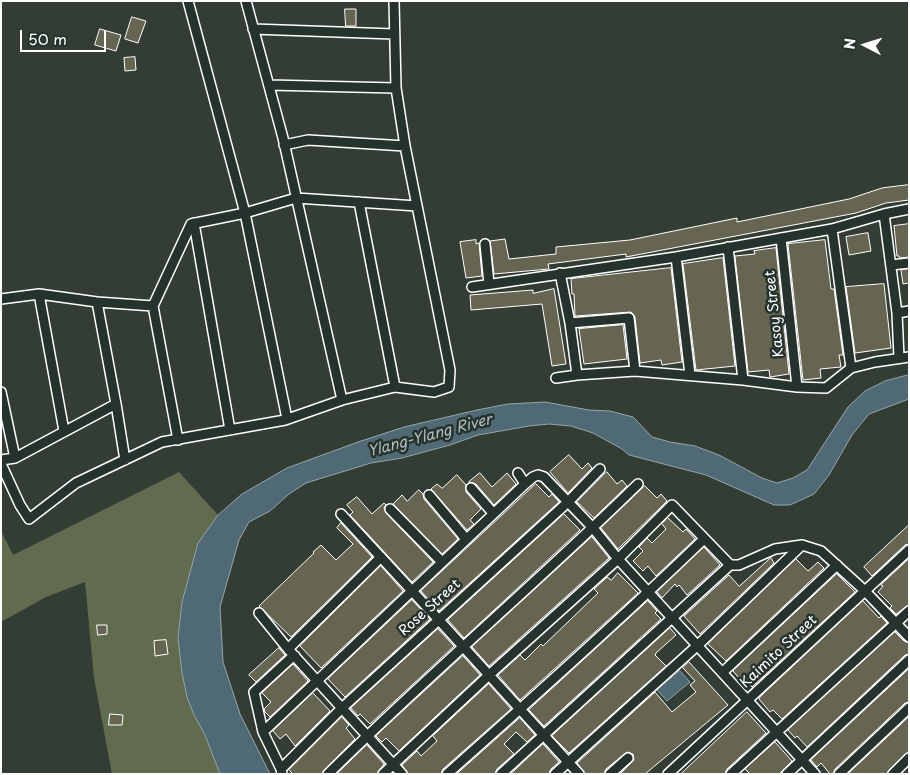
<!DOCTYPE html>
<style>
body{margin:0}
#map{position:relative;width:910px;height:775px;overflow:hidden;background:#333d34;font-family:"Playpen Sans",sans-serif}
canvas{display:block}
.frame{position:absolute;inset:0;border:2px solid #fff;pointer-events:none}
.north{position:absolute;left:840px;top:20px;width:50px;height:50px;-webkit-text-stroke:4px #26332d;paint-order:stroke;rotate:275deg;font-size:14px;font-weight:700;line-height:20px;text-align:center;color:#fff}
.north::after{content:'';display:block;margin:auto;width:18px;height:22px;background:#fff;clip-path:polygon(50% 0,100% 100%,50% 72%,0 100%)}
.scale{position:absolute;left:20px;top:30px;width:86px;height:22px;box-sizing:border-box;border:2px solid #fff;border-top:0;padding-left:6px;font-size:15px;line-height:18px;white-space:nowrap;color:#fff;-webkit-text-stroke:4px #26332d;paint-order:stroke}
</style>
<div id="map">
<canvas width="910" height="775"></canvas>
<div class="frame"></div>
<div class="north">N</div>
<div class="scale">50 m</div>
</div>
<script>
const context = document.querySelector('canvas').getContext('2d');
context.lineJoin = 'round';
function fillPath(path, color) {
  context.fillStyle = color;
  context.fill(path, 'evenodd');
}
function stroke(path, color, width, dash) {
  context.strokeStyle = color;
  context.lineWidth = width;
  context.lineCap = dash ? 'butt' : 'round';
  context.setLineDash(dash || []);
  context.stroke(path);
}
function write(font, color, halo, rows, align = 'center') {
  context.font = font + ' "Playpen Sans",sans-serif';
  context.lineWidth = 5;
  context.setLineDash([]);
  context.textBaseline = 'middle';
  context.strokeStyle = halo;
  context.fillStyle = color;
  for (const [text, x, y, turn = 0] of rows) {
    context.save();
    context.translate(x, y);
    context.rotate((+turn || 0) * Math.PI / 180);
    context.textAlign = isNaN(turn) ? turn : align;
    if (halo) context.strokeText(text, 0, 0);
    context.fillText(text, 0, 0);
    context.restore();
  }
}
fillPath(new Path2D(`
 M179 472 218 515 198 543 182 602 178 638 182 673 187 697 194 715 205 735 220 774H112L94 678 85 582 46 597 1 622V531L13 555Z`), '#606c4d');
const water = new Path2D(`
 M909 375V399L869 414 852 435 829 475 814 494 790 505H774L706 475 629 455 622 449 593 433 571 426 549 424 529 426 478 435 450 445 402 458 371 463 306 483 289 494 270 511 249 522 239 540 220 607 223 662 240 714 270 774H220L205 735 194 715 187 697 182 673 178 638 182 602 198 543 218 515 242 494 287 468 358 442 404 427 477 410 508 404 545 402 589 410 610 411 633 417 652 437 670 442 695 446 719 455 762 478 777 483 793 478 807 470 848 407 865 391 885 381Z
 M680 671 690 682 667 701 657 690Z`);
fillPath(water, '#4f6a74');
stroke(water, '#95a6ac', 1);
const building = new Path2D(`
 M345 9H356V26H346Z
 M132 17 146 21 138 43 125 39Z
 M100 29 121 35 116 51 95 45Z
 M135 57 136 70 125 71 124 58Z
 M909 185V200L886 203 856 213 626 257V254L548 264 549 269 494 274 490 241 505 239 509 259 556 254V247L630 240 737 218V222L849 199 882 188Z
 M909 224V257L900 258 899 256H897L894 226Z
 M868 233 871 251 849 255 846 237Z
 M476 240V244L479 243 482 276 466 278 460 242Z
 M825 240 831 289H834L843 355H839L841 367 820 369 821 378 803 380 788 244Z
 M776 248 789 374 770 377 769 370 748 372 735 257V256L755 254 754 251Z
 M723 258 735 366 696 370 683 264Z
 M671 268 682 362 662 365 661 360 640 363 635 317 631 312 575 316 574 294H572L571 279Z
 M909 269V283L903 284 901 270Z
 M884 284 891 348 855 353 846 287Z
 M554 289 566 364 552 366 542 304 471 310 470 295 533 290V293Z
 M623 325 627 359 584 364 579 329Z
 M569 455 582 469 588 463 592 468 568 493 550 472Z
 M607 472 617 484 622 480 627 486 594 518 577 502Z
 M480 473 492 487 507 473 516 484 494 505 476 484 469 482Z
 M457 475 466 485V492L481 509 470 520 474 524 467 530 431 489 437 484 442 488Z
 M536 484 549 497 552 494 559 502 439 611 421 591Z
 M645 486 657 498 661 494 667 501 618 549 601 528Z
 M419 490 423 494 424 499 458 539 442 554 393 504 402 495 407 501Z
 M357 497 372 514 384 503 386 505 384 508 386 513 433 562 412 582 350 515 353 512 347 505Z
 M564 514 580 530 464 638 448 620Z
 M668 518 683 532 686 529 695 539 656 576 648 566 643 571 633 561 643 551 639 547 647 538 652 543 666 529 662 524Z
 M341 523 372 557 291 637 259 606 314 553 313 552 321 545 336 560 353 544 337 528Z
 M909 525V544L905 545 872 576 864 567Z
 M592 537 609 558 489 666 472 647Z
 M704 547 720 565 687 595 679 585 677 587 675 584 662 598 657 592Z
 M771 558 774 563 700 634 684 616 729 575 739 586Z
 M796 559 808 571 818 562 824 568 726 661 708 644Z
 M909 559V605L896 614 890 608 892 606 878 592 883 586 881 585Z
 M381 566 403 591 321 668 300 646Z
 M618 573 638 593 520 700 498 675 520 655 525 660 541 644 543 646 598 593 594 589 607 577 611 580Z
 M837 574 855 592 752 687 742 676 739 678 733 671Z
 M412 600 430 619 345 697 328 679Z
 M648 601 657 611 655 613 661 619 544 726 529 710Z
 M863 601 879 618 881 616 887 623 782 719 773 710 770 712 759 699 760 697Z
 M97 625H107V634L98 635Z
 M670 628 676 635 656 653 655 655 666 666 569 753 552 736Z
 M438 629 454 646 370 724 360 714 358 716 351 708Z
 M895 632 904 641 909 643V654L905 655 807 747 797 736 795 738 788 730Z
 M166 640 168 654 155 656 154 641Z
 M279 648 285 655 256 682 249 675Z
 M463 656 480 675 399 751 386 738 382 742 376 736Z
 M689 662 728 705 645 774H620L634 760 633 754 627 752 606 769 604 774H585L577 763 655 692 672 712 696 692 690 685 695 681 683 668Z
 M293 664 308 681 270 717 265 712 264 709 271 702 262 693Z
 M909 669V702L905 703 835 769 833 774H830L821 763 817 767 811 760Z
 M489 684 511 709 443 769 441 774H408L402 765 417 751 421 756 437 741 433 736Z
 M313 693 330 711 295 746 286 734 280 739 273 731Z
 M747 712 766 733 727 769 725 774H681Z
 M110 714 123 715 122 725H109Z
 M342 717 349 725 346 728 355 739 324 770 322 774H293L289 770Z
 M909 717V751L889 770 887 774H848Z
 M520 718 535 735 527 742 516 732 504 744 514 754 497 769 495 774H457Z
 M775 742 792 761 779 774H750L745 769Z
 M543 744 559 762 551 769 549 774H511Z
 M367 745 384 764 377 774H337Z`);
fillPath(building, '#666551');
stroke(building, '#fff', 1);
const street = new Path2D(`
 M246 1 283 138 342 400
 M253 29 394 34
 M269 85 396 88 394 1
 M284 145 308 140 405 146
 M359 202 395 387
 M884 214 897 313 899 358
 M194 223 230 430
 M832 229 851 368
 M781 238 797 387
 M485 244 489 284
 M728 247 743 380
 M676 257 690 375
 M891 265 909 263
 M560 273 570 323 577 375
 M472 287 676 257 832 229 884 214 909 209
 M39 294 64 431
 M1 299 39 294 97 302 153 306 191 224 245 213 188 1
 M97 302 116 404 125 460
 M153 306 178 440
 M897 313 909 311
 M570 323 629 318 635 371
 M556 378 577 375 635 371 743 380 797 387 826 388 851 368 875 362 909 357
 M1 392 15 458
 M287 419 245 213 296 198 417 206
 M1 460 15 458 116 404
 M1 464 20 505 29 519 76 483 162 442 285 420 342 400 395 387 434 392 449 387 450 370 405 146 396 88
 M518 473 525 484
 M471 488 493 513
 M429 495 466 539
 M390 509 442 562
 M341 514 438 619 579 774
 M259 613 288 649 402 774
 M288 649 381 557
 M723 672 837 565
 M263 732 525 484 533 477 538 475 544 477 593 528 618 559 815 774
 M281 769 342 708 568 502 600 469
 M282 774 281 769 263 732 254 692 291 658 295 656
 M328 774C429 674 537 583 638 484
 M383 774 489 675 618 559 672 505 730 565H739L775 549 802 545 821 551 864 590 909 637
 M447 774C534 697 621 619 704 539
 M501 774 730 565
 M555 774 698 645 802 545
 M610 774 628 758
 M668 774 909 550
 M731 774 909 611
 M787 774 909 660
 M839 774 909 708
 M893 774 909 758`);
stroke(street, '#fff', 12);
stroke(street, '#26332d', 9);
write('14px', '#fff', '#26332d', [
 ["Kasoy Street",775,314,-96],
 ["Rose Street",430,608,-42],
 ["Kaimito Street",779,652,-43]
]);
write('italic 15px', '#b0bcc0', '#26332d', [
 ["Ylang-Ylang River",430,436,-15]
]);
</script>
